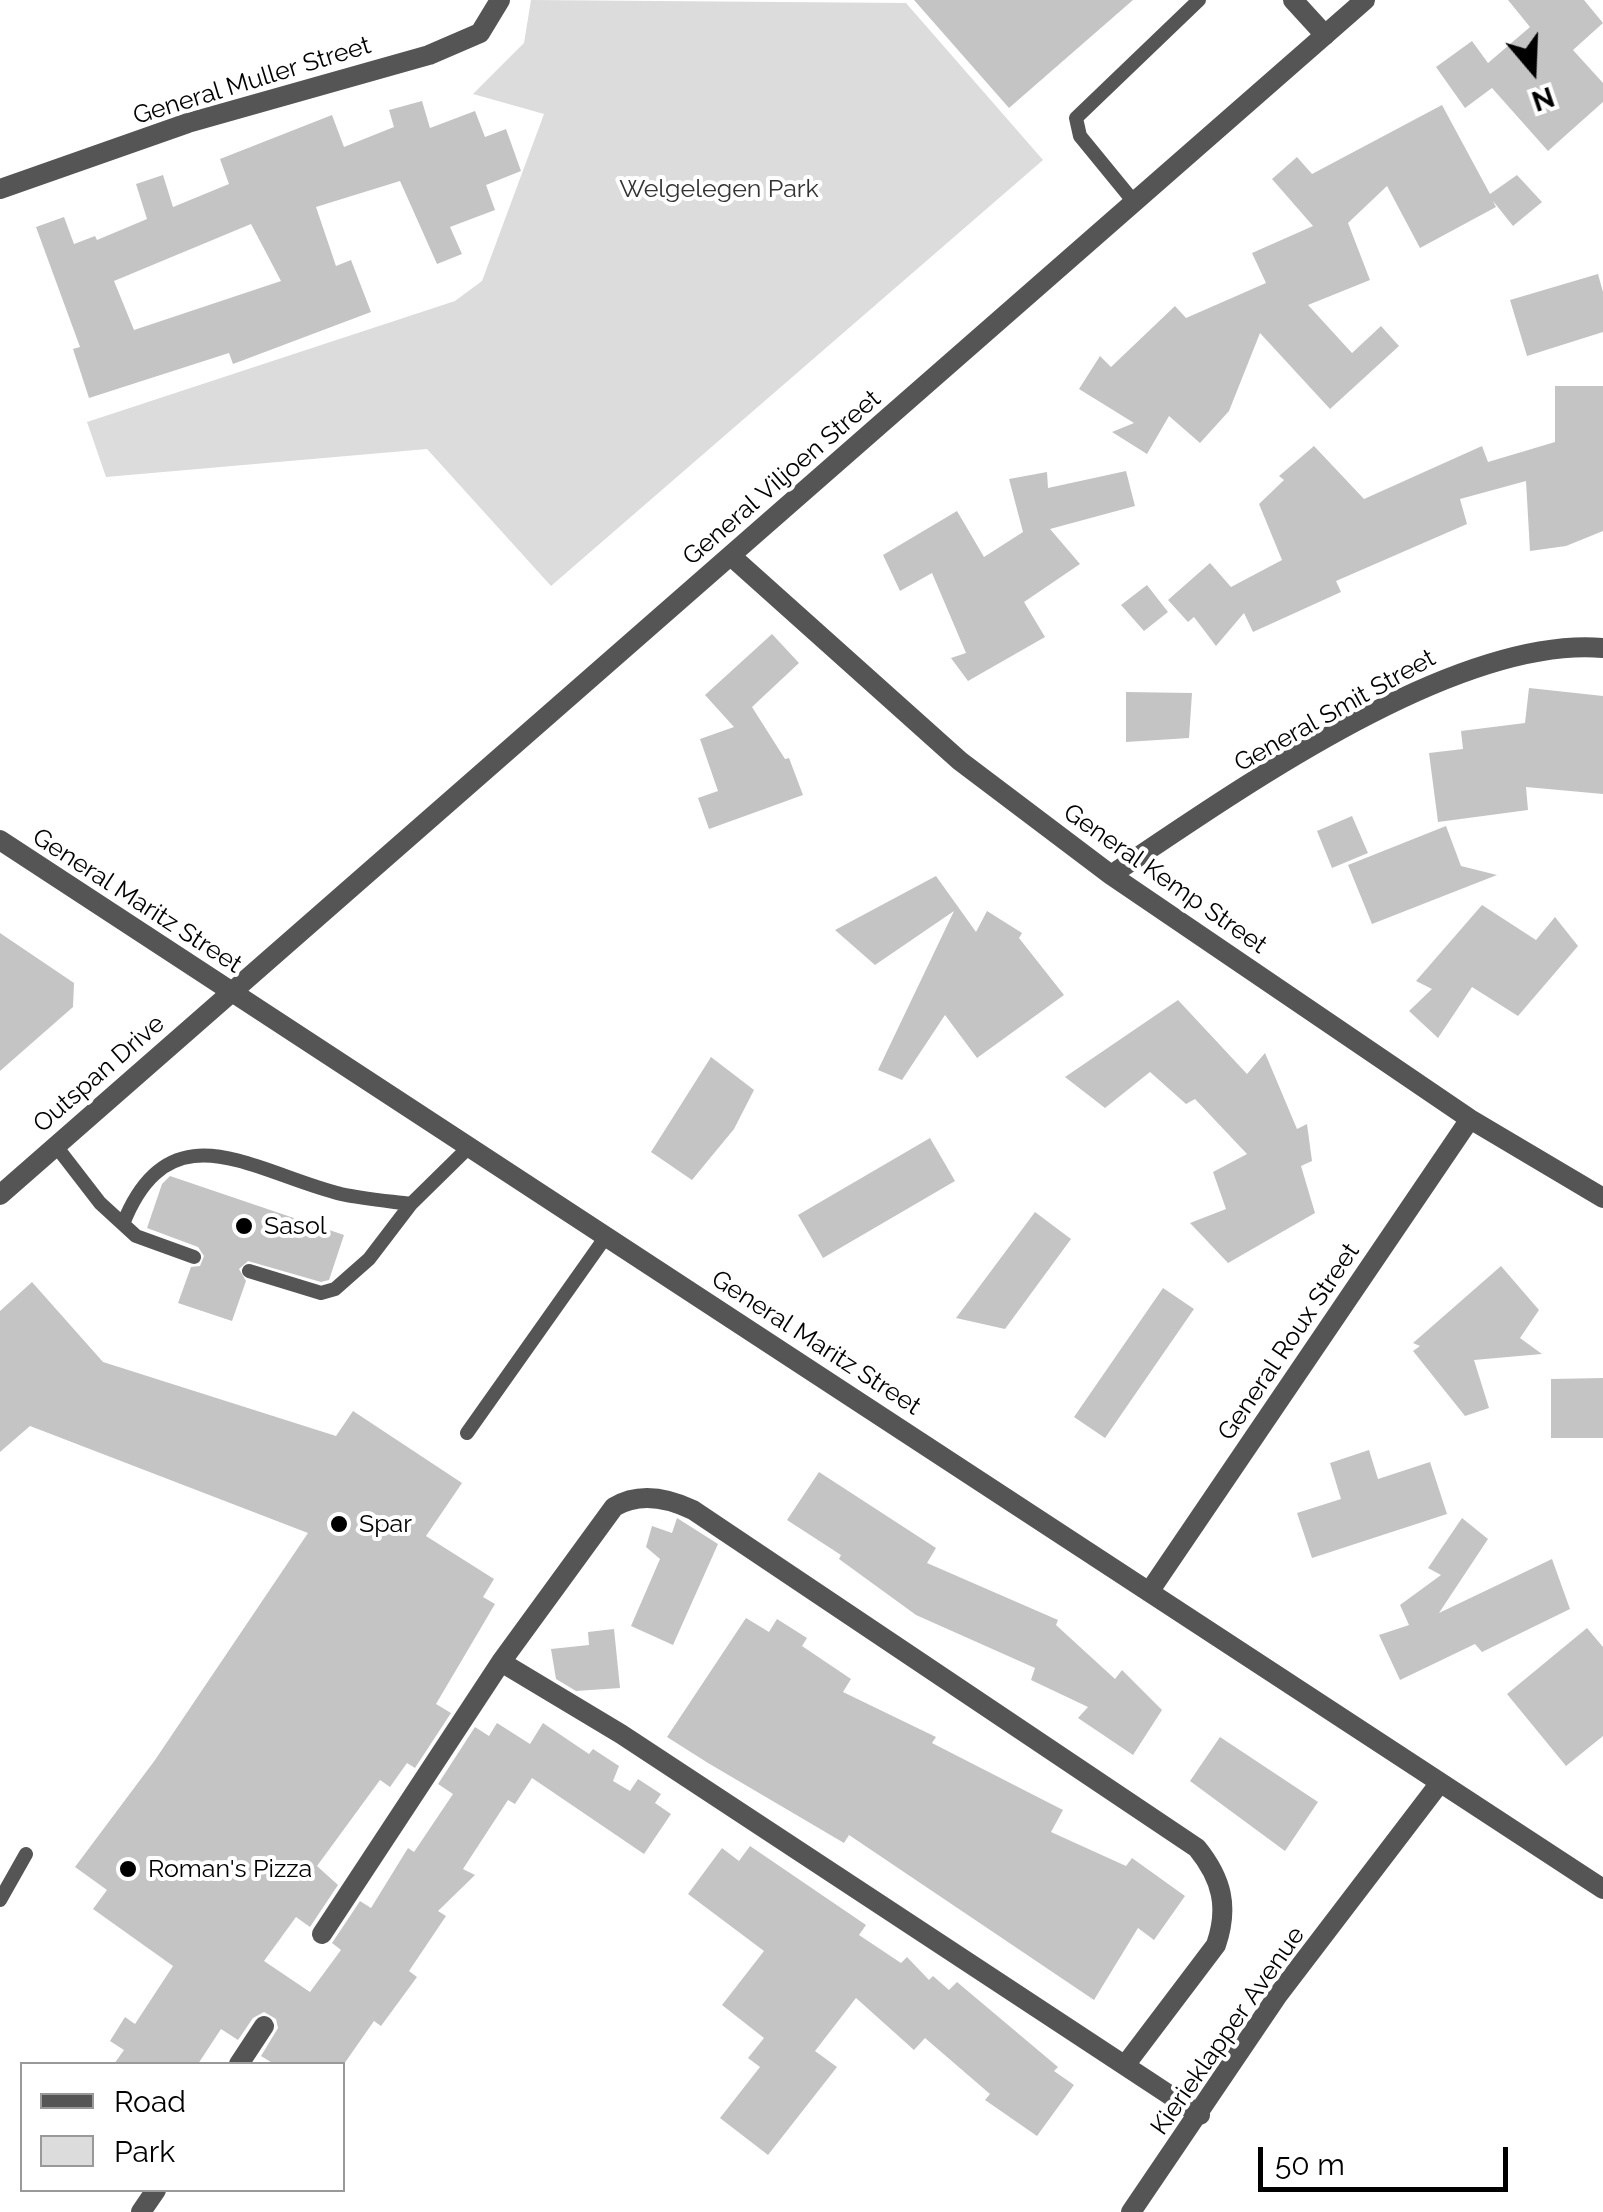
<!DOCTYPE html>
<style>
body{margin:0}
#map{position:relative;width:1603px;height:2212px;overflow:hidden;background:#fff;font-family:Raleway,sans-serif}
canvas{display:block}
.legend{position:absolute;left:20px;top:2062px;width:325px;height:130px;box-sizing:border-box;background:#fff;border:2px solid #999;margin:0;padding:12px 18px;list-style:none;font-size:30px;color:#000}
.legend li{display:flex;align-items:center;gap:20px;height:50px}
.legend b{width:50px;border:2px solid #999}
.north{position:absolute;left:1483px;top:20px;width:100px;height:100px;-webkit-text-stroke:8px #fff;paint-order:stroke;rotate:161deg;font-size:28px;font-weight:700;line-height:40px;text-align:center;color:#000}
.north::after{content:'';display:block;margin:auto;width:35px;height:45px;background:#000;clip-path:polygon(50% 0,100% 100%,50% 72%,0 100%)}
.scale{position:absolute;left:1258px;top:2147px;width:250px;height:45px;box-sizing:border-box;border:5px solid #000;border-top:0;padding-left:12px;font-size:30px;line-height:35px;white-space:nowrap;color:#000;-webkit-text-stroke:8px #fff;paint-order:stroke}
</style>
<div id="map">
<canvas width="1603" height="2212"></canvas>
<ul class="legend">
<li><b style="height:12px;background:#555"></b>Road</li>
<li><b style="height:28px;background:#dcdcdc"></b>Park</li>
</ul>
<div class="north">N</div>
<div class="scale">50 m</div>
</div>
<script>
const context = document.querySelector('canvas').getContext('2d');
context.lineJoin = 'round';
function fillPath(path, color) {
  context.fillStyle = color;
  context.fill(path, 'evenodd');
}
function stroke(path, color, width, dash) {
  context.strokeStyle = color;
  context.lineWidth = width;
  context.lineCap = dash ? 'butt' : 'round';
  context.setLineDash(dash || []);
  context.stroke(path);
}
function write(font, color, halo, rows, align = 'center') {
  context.font = font + ' Raleway,sans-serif';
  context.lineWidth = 8;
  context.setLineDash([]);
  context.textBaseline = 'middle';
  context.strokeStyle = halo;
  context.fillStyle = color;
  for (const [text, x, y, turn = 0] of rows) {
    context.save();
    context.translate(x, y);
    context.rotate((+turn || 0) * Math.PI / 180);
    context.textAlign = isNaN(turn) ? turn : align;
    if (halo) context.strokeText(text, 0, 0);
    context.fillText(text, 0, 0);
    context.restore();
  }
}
fillPath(new Path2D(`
 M531 0 906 3 1043 160 551 586 427 449 106 477 87 422 455 301 482 281 544 114 473 94 524 43Z`), '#dcdcdc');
fillPath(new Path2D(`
 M914 0H1133L1009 108Z
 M1508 0H1584L1603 23 1573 50 1603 83V102L1548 151 1492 88 1465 108 1436 67 1472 41 1488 63 1530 27Z
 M422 101 430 128 475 111 485 137 506 129 521 171 486 185 495 210 450 227 462 254 437 264 400 181 316 207 336 266 351 260 371 312 233 364 229 353 89 398 73 349 80 347 36 227 64 217 74 244 95 236 97 240 147 219 136 184 163 175 173 207 229 184 220 159 332 115 344 147 394 127 389 110ZM251 224 281 281 134 330 114 281Z
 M1442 105 1490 194 1517 175 1542 202 1513 226 1493 201 1496 207 1420 248 1387 186 1348 223 1370 280 1308 305 1352 353 1381 326 1399 346 1330 409 1260 333 1229 411 1200 443 1169 416 1147 454 1112 432 1134 423 1079 389 1100 356 1111 367 1175 306 1186 318 1266 283 1252 253 1313 226 1272 179 1297 157 1312 174Z
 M1598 274 1603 292V332L1527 356 1510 300Z
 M1555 386H1603V531L1566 546 1530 551 1526 481 1460 499 1467 524 1336 581 1341 592 1253 632 1244 613 1216 646 1194 617 1188 622 1168 600 1210 563 1231 587 1282 560 1259 504 1284 480 1279 476 1314 446 1364 499 1482 446 1488 462 1555 442Z
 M1126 471 1135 506 1050 529 1080 564 1024 602 1045 637 968 681 951 658 966 653 932 573 900 591 883 555 957 511 984 557 1023 532 1009 479 1047 472 1048 488Z
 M1147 585 1168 612 1144 631 1121 605Z
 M772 634 799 663 752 707 785 759 789 758 803 795 709 829 698 798 718 791 700 739 734 727 705 695Z
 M1529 688 1603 696V794L1526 787 1528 810 1438 822 1429 753 1463 749 1461 731 1525 723Z
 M1126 692 1192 693 1189 738 1126 742Z
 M1352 816 1368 853 1332 868 1317 831Z
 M1446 826 1461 866 1497 875 1372 924 1348 865Z
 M936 876 976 932 987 911 1022 933 1019 938 1064 995 977 1058 945 1015 902 1080 878 1070 954 911 875 965 835 930Z
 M1482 905 1536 940 1555 917 1578 946 1518 1016 1472 987 1438 1038 1409 1011 1432 989 1416 981Z
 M0 933 74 983 73 1007 0 1071Z
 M1178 1000 1247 1074 1265 1053 1297 1129 1307 1124 1312 1161 1301 1166 1315 1213 1228 1263 1190 1223 1226 1209 1213 1172 1247 1154 1195 1099 1186 1104 1150 1072 1105 1108 1065 1077Z
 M711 1057 754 1090 734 1129 692 1180 651 1152Z
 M930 1138 955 1181 823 1258 798 1215Z
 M170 1176 344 1235 329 1280 321 1282 248 1261 239 1269 246 1281 232 1321 178 1303 191 1267 200 1266 204 1256 198 1247 147 1228 162 1184Z
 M1035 1212 1071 1239 1005 1329 956 1318Z
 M1501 1266 1539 1310 1520 1338 1542 1354 1474 1360 1489 1408 1465 1416 1413 1351 1420 1346 1413 1343Z
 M32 1282 103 1362 336 1436 353 1411 462 1483 426 1536 494 1579 483 1597 495 1604 436 1704 451 1713 415 1768 407 1763 390 1787 380 1780 317 1866 338 1885 310 1927 296 1917 264 1961 310 1992 341 1950 332 1943 360 1901 371 1908 408 1848 414 1852 453 1794 438 1784 475 1727 489 1736 497 1723 530 1744 543 1723 589 1754 593 1749 619 1766 613 1781 630 1791 638 1779 661 1794 655 1803 671 1814 644 1854 532 1778 515 1804 508 1800 463 1869 475 1875 438 1911 446 1916 409 1971 417 1977 381 2026 374 2021 344 2064H274L261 2056 278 2028 276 2019 264 2012 253 2018 238 2040 221 2029 198 2064H114L124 2050 110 2041 125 2017 135 2024 173 1966 93 1909 107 1890 75 1867 155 1760 308 1533 30 1426 0 1452V1311Z
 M1163 1288 1194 1309 1105 1438 1074 1417Z
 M1603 1378V1438H1551V1379Z
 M1369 1450 1378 1479 1430 1462 1447 1514 1312 1558 1297 1513 1341 1499 1330 1463Z
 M819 1472 936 1548 927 1563 1058 1620 1056 1625 1115 1679 1122 1670 1162 1710 1133 1755 1078 1718 1088 1707 1031 1680 1035 1668 916 1615 839 1559 841 1555 787 1520Z
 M677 1518 718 1544 673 1645 631 1626 660 1559 646 1547 652 1526 672 1533Z
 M1462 1518 1488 1539 1439 1613 1552 1559 1570 1609 1482 1652 1475 1644 1400 1680 1379 1635 1409 1625 1400 1605 1441 1575 1428 1568Z
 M746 1618 769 1632 777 1619 807 1638 802 1646 851 1679 843 1692 936 1737 932 1743 1063 1810 1051 1832 1126 1866 1132 1858 1185 1896 1154 1940 1138 1928 1094 2000 849 1835 844 1843 708 1763 667 1737Z
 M1587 1628 1603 1647V1736L1566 1766 1507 1694Z
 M614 1629 620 1688 576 1691 556 1679 551 1649 589 1645 588 1632Z
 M1220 1737 1318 1802 1285 1851 1190 1781Z
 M750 1846 866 1925 859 1935 901 1963 907 1957 929 1980 933 1976 949 1990 957 1982 1058 2067 1054 2071 1074 2085 1037 2136 985 2100 990 2094 925 2038 914 2050 856 1998 815 2051 837 2067 768 2155 720 2118 760 2067 748 2058 764 2038 722 2005 764 1951 688 1894 722 1848 739 1861Z`), '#c4c4c4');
stroke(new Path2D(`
 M1134 202 1080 136 1076 118 1199 0
 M56 1146 100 1203 136 1236 194 1257
 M123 1224C170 1105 255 1173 341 1194 364 1199 388 1201 411 1204
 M249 1271 321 1293 335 1289 369 1259 411 1204 468 1148
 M467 1433 607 1235
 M0 1900 26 1854`), '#555', 14);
stroke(new Path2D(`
 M1293 0 1325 35
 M0 189 188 123 429 55 480 33 500 0
 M731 556 960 761 1111 875 1470 1119 1603 1198
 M0 840 1603 1889
 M1111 875C1234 793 1454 635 1603 648
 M1149 1592 1470 1119
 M501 1662 621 1734 1200 2115
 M322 1934 501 1662 614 1507C639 1492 668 1498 693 1510L1197 1848C1222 1879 1229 1907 1216 1945L1126 2064
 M239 2064 264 2026
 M141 2212 156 2190
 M1131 2212 1278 1995 1439 1784`), '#555', 20);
stroke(new Path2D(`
 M0 1195 1365 0`), '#555', 20);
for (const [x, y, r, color] of [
 [244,1226,10,"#000"],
 [339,1524,10,"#000"],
 [128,1869,10,"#000"]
]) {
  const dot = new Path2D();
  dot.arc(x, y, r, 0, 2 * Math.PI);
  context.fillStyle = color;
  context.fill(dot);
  stroke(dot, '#fff', 4);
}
write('25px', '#000', '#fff', [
 ["General Muller Street",252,81,-17],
 ["General Viljoen Street",782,478,-41],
 ["General Smit Street",1335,711,-29],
 ["General Kemp Street",1165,879,35],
 ["General Maritz Street",137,901,33],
 ["Outspan Drive",99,1074,-41],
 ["General Roux Street",1289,1342,-56],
 ["General Maritz Street",816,1343,33],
 ["Kierieklapper Avenue",1228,2031,-55]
]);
write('25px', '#333', '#fff', [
 ["Welgelegen Park",719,189]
]);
write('25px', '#000', '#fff', [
 ["Sasol",264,1226],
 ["Spar",359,1524],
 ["Roman's Pizza",148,1869]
], 'left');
</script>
